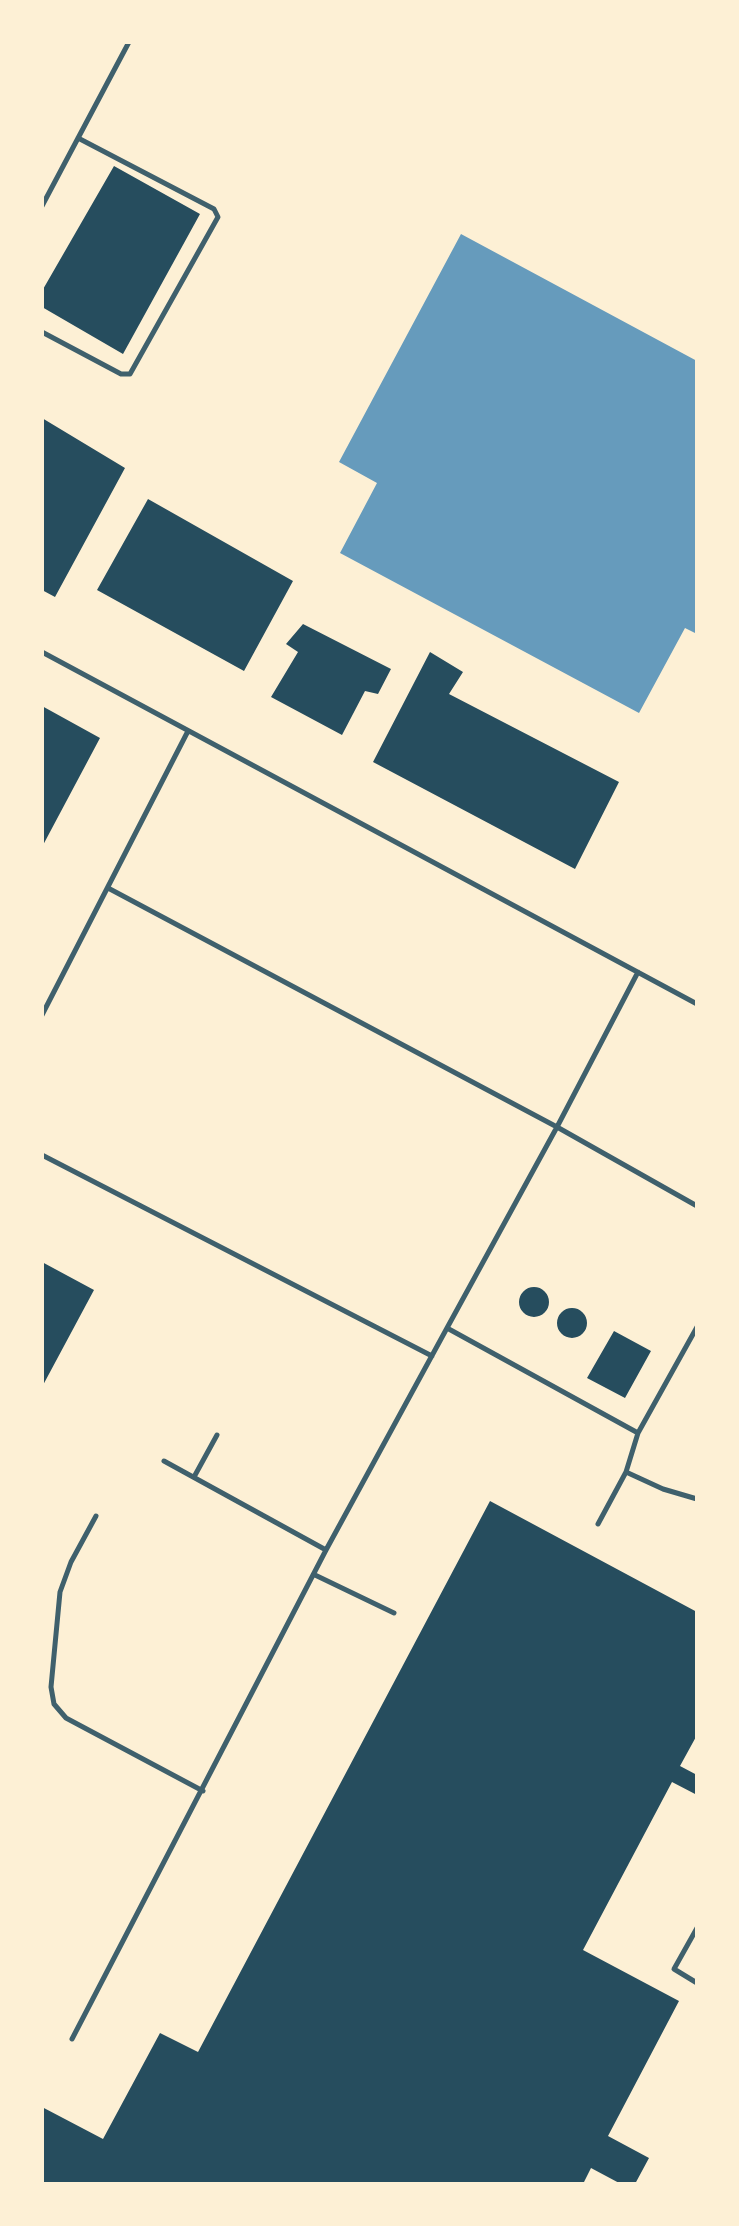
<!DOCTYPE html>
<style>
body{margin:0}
#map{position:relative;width:739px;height:2226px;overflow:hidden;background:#fdf0d5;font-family:Lato,sans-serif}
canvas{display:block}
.frame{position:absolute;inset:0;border:44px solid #fdf0d5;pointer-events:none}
</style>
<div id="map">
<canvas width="739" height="2226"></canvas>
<div class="frame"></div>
</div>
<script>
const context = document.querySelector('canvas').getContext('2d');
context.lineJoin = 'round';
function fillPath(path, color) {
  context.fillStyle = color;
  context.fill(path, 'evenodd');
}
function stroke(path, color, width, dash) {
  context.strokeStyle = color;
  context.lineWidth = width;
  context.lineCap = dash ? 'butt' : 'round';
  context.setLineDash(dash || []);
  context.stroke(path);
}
fillPath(new Path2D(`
 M461 234 697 361V634L685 628 639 713 340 553 377 483 339 462Z`), '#669bbc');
fillPath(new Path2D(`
 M114 166 200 214 123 354 42 307V291Z
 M42 418 125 468 55 597 42 590Z
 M148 499 293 581 244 671 97 590Z
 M303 624 391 669 378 694 365 691 342 735 271 697 298 652 286 644Z
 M430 652 463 672 449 694 619 782 575 869 373 762Z
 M42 706 100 738 42 847Z
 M42 1262 94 1290 42 1387Z
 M519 1302a15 15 0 1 1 30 0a15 15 0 1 1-30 0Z
 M557 1323a15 15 0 1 1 30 0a15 15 0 1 1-30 0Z
 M614 1331 651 1351 625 1398 587 1378Z
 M490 1501 697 1612V1735L680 1766 697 1775V1795L672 1782 583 1950 679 2001 608 2136 649 2158 635 2184H621L591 2168 583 2184H42V2107L103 2139 160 2033 198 2052Z`), '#264d5e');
stroke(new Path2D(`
 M42 206 129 42
 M42 332 121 374H130L218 217 214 209 78 138
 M42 652 697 1004
 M108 888 557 1127 697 1206
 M638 972 557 1127 447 1328 638 1433
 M42 1015 188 731
 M42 1155 432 1356
 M164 1461 326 1550
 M626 1472 663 1489 697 1499
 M194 1477 217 1435
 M96 1516 71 1562 60 1592 51 1687 54 1704 66 1718 203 1791
 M598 1524 626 1472 638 1433 697 1327
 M315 1575 394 1613
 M697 1928 674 1969 697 1983
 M72 2039 326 1550 447 1328`), '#3f606c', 5);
</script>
